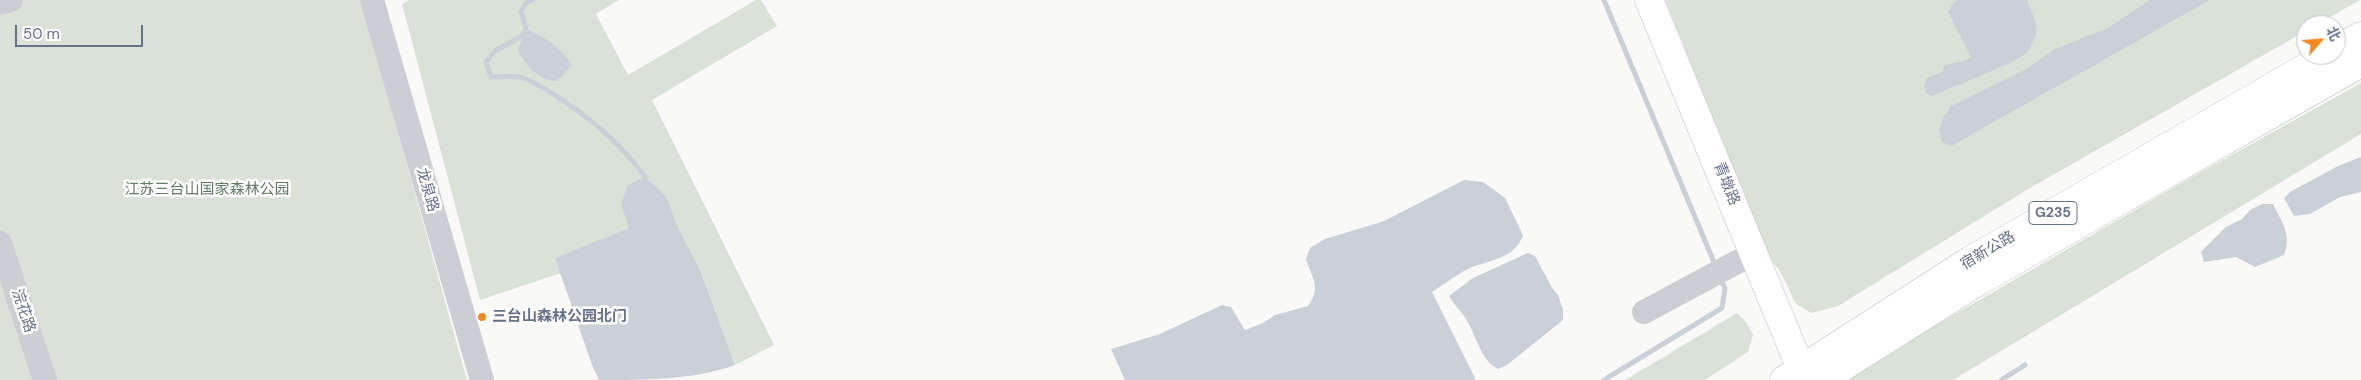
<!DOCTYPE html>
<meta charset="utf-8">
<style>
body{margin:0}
#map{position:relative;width:2361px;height:380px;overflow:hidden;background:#f9faf8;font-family:"DM Sans","Noto Sans SC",sans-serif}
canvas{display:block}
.north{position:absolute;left:2296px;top:15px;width:50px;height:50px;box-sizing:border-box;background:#fff;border:1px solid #c2c6d1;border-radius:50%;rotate:63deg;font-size:14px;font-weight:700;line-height:20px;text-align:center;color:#66718c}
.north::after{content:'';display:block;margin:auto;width:18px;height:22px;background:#f4871e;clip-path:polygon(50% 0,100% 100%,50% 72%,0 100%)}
.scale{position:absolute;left:15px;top:25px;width:128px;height:22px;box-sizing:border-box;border:2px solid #66718c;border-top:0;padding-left:6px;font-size:15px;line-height:18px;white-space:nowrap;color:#66718c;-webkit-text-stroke:4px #fff;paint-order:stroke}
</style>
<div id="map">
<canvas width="2361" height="380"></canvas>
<div class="north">北</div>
<div class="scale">50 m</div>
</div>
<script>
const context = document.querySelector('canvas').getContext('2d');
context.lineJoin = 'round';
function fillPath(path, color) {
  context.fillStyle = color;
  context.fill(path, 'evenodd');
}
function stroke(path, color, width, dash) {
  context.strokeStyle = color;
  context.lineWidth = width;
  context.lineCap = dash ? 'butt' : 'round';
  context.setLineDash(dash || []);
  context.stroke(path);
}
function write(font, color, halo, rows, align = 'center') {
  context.font = font + ' "DM Sans","Noto Sans SC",sans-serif';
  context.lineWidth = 5;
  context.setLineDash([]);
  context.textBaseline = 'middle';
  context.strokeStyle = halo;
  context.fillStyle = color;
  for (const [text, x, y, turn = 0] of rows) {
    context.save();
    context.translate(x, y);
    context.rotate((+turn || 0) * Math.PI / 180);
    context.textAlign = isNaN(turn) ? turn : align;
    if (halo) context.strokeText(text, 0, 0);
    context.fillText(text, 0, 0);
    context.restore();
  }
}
fillPath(new Path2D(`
 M0 0H361L467 380H0Z
 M409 0H619L596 14 628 75 756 0H761L777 26 652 100 774 345 735 365 701 272 679 229 666 196 627 186 621 204 630 228 556 258 561 273 480 300 402 4Z
 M1665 0H2360L2316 25H2306V31L2030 188 1838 306 1812 313C1792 303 1796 304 1787 285 1783 275 1776 266 1770 258Z
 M2361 83V134L1953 380H1850L1867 365 2192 177Z
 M1737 313 1746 322 1753 335 1748 352 1705 380H1625Z`), '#dae2d8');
fillPath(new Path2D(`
 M1958 0H2027L2036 23V35L2028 52 2013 62 1932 96 1926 93 1924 85 1927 78 1943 72 1944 66C1953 62 1964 63 1971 57L1948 12 1954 2Z
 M2150 0H2210L1951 146 1942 142 1939 130 1943 118 1951 106 2025 70 2055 49 2108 28Z
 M526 29C542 35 565 50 572 66L557 81C539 81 523 64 518 49Z
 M2361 157V192L2340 197 2310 214 2294 216 2284 198 2290 192 2338 166Z
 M645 177 666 196 679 229 701 272 735 365C693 380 645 380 599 380L592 365 555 258 629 228 621 204 627 186Z
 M1464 180 1483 182 1505 198 1523 235C1515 258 1492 260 1472 267 1459 273 1444 284 1432 292L1476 380H1125L1111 349 1160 334 1222 305 1231 307 1245 330 1263 323 1275 315 1308 306C1322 286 1312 279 1306 259L1310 248 1325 239 1384 221Z
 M2262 204H2273C2282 223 2292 234 2284 255L2255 267 2236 257 2204 262 2201 252 2226 227 2242 219 2250 210Z
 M1528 253 1535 256 1552 288 1558 295 1563 310V320L1507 365 1498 369C1480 360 1477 336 1466 319 1461 311 1454 305 1449 296L1473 278Z`), '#cad0d8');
stroke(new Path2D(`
 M532 0 526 3 521 11 526 29 522 36 495 51 486 62 491 77C500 77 510 76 519 77 531 79 543 88 553 94 589 117 620 142 645 177
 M1604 0 1716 267
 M1604 380 1722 308 1725 288 1720 278
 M2001 380 2025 365`), '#cad0d8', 5);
const major = new Path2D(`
 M1649 0 1801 369V380`);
const highway = new Path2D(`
 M2336 50 2361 36
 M1784 380 1971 260 2328 55
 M1822 380 1979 281 2361 63`);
stroke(major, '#bdbfc5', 29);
stroke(highway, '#bcbec3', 29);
stroke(new Path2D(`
 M372 0 482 380
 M0 3 11 0
 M0 243 45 380
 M1644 312 1754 253`), '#ccced3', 24);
stroke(major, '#fff', 28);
stroke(highway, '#fff', 28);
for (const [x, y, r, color] of [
 [482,317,5,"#f4871e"]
]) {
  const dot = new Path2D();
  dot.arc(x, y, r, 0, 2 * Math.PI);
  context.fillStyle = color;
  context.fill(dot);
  stroke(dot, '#fff', 2);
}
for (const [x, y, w] of [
 [2053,213,48]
]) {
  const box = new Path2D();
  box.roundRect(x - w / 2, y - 11.5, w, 23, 4);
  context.fillStyle = '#fff';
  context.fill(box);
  stroke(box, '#66718c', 1);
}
write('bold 14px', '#66718c', null, [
 ["G235",2053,213]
]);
write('15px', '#66718c', '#fff', [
 ["青墩路",1726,184,68],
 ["龙泉路",427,190,74],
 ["宿新公路",1988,251,-31],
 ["浣花路",23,311,72]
]);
write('15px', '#627c63', '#fff', [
 ["江苏三台山国家森林公园",207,190]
]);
write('bold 15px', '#66718c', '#fff', [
 ["三台山森林公园北门",492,317]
], 'left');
</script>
